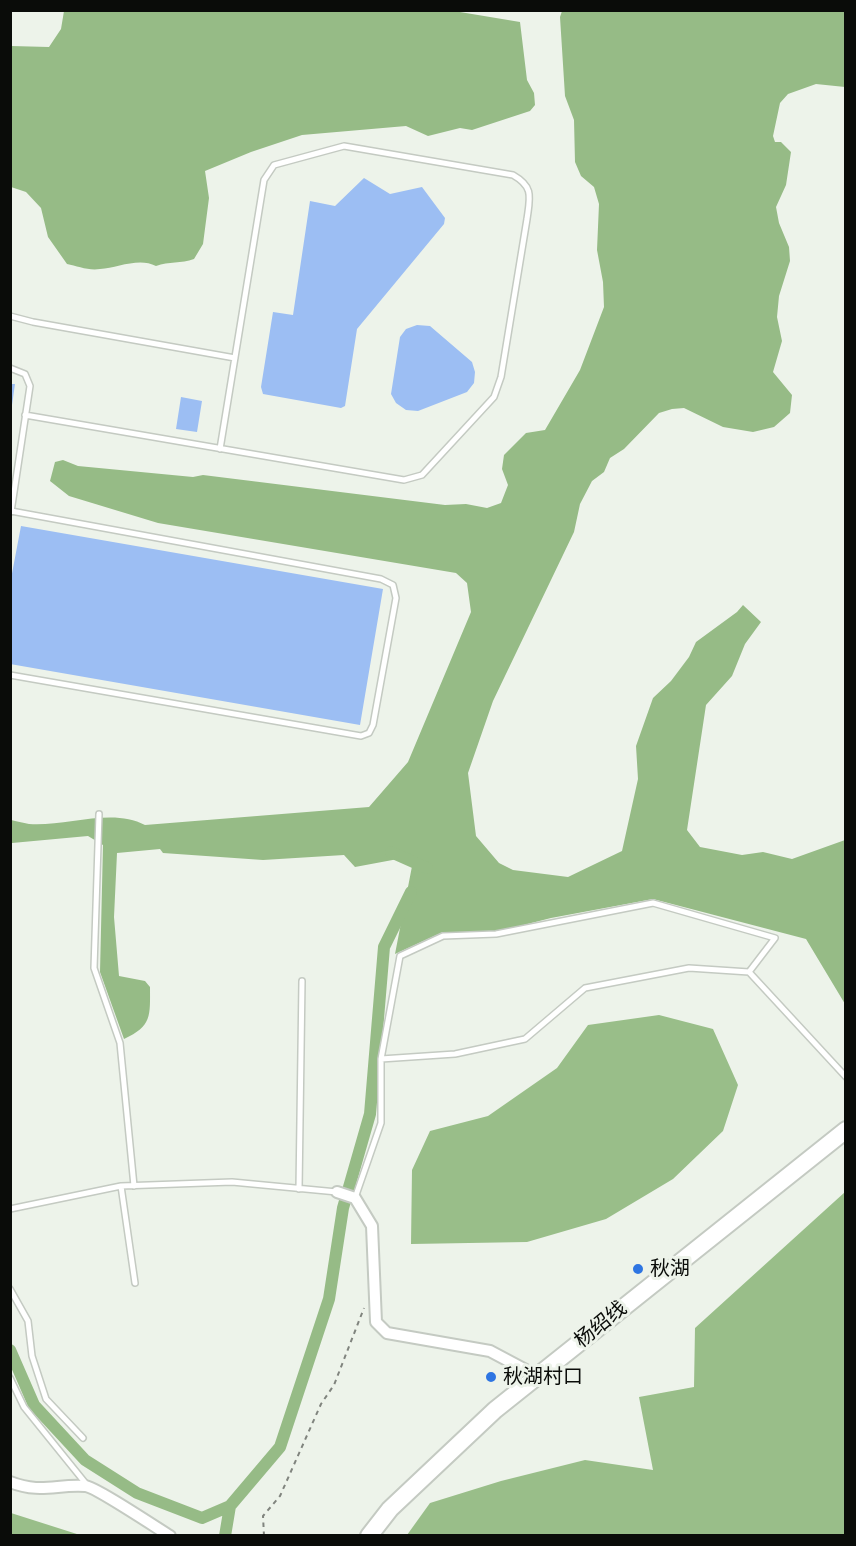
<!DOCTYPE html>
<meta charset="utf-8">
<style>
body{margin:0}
#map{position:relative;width:856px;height:1546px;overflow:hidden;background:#edf3ea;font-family:"Fira Sans Condensed",sans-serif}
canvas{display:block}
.frame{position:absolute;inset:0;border:12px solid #0a0c09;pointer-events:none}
</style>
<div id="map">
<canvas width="856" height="1546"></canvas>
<div class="frame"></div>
</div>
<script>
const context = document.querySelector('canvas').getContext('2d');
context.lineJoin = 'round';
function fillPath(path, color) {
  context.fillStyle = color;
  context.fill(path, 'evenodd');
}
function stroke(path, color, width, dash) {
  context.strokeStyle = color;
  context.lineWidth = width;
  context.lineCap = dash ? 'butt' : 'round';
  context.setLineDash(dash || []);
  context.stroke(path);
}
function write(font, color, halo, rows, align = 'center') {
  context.font = font + ' "Fira Sans Condensed","Noto Sans SC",sans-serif';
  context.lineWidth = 6;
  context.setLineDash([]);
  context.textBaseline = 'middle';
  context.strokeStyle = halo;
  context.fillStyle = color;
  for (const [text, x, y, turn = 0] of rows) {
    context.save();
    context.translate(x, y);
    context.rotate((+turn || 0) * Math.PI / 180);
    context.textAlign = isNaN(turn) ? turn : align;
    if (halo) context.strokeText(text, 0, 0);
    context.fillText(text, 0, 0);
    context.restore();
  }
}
fillPath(new Path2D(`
 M659 1015 713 1029 738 1085 723 1131 673 1179 606 1219 527 1242 411 1244 412 1170 430 1131 488 1116 557 1068 588 1025Z
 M845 1192V1535H407L430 1503 501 1481 585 1460 653 1470 639 1397 694 1387 695 1328Z
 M11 1513 80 1535H11Z`), '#99be89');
fillPath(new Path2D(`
 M454 11 520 22 527 80 534 93 535 105 530 111 472 130 460 128 428 136 406 126 302 135 251 152 205 171 209 198 203 244 194 259C181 264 169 261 156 266 139 257 117 268 100 269 89 271 77 266 67 264L48 237 41 208 26 192 11 187V46L49 47 61 29 64 11Z
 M562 11H845V87L816 84 788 94 780 103 773 136 775 142H781L791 152 786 185 776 207 779 223 789 247 790 261 779 296 777 317 782 341 773 372 792 395 790 413 774 427 753 432 723 427 684 408 672 409 659 413 624 449 610 458 604 472 592 481 580 504 574 532 493 701 468 773 476 836 499 863 513 870 568 877 622 851 638 779 636 746 653 698 671 681 689 657 696 642 737 612 743 605 761 622 745 644 732 676 706 705 687 830 700 847 742 855 763 852 792 859 845 840V1004L806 939 653 899 551 918 496 932H443L395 954 414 856 355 867 344 855 263 860 163 853 160 849 117 853 114 917 119 976 145 981 150 987C150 1016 152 1026 124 1039L100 972 103 845 88 836 12 843 11 845V820C16 821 23 823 29 824 64 827 113 807 145 825L369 807 408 762 471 612 467 583 456 573 158 523 69 496 50 481 55 462 63 460 78 466 193 477 203 475 445 505 466 504 487 508 501 503 508 485 502 469 504 455 526 433 545 430 580 370 604 307 603 282 597 250 599 204 594 187 581 176 575 162 574 120 565 96 560 17Z`), '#96bb86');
stroke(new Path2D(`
 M391 852 427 868
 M10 1350 34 1405 85 1460 137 1493 202 1518 230 1506 280 1447 329 1299 343 1208 370 1114 384 947 411 892
 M225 1536 230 1506`), '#96bb86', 12);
fillPath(new Path2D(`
 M364 178 390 194 422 187 445 218 444 224 357 329 345 406 341 408 263 394 261 387 273 312 293 315 310 201 335 206Z
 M417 325 430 326 472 362 475 372 474 383 467 392 418 411 406 410 396 403 391 394 400 337 406 329Z
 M10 384H15L12 405H10Z
 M181 397 202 401 197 432 176 429Z
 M21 526 383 589 360 725 10 664V584Z`), '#9cbef3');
const lane = new Path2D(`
 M10 316 33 322 235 358
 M10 368 25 374 30 386 11 512
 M25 415 404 480 422 475 494 397 501 377 527 219C530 197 534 187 513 175L344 146 274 165 264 180 220 449
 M10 675 361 736 369 733 373 725 396 598 393 585 381 579 11 511
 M99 814 94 968 120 1043 134 1186
 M381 1059 455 1054 525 1039 585 988 689 968 749 972 846 1077
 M121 1186 135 1283
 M299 1189 302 981
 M355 1198 381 1123V1059L400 956 443 936 496 934 653 903 775 938 749 972
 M10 1209 121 1186 232 1182 337 1192
 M10 1289 28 1321 32 1356 46 1399 83 1438
 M10 1378 24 1407 87 1485`);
const street = new Path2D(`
 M337 1192 355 1198 372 1226 376 1322 387 1333 490 1351 537 1376
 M10 1482C41 1494 56 1484 85 1486 94 1486 157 1528 170 1536`);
const primary = new Path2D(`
 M369 1536 390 1509 495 1410 846 1130`);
stroke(lane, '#c4cac2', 8);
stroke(street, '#c4cac2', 14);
stroke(primary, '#c4cac2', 20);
stroke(new Path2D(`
 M264 1536 263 1516 280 1496 321 1404 334 1385 364 1308`), '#80847e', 2, [4.5, 4.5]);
stroke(lane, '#fff', 5);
stroke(street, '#fff', 10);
stroke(primary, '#fff', 16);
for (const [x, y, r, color] of [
 [638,1269,6,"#2e75e2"],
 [491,1377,6,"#2e75e2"]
]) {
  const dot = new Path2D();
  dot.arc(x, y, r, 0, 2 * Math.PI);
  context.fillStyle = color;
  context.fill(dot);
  stroke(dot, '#edf3ea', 2);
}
write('20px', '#0a0c09', '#edf3ea', [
 ["秋湖",650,1269],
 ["秋湖村口",503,1377]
], 'left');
write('20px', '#0a0c09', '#edf3ea', [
 ["杨绍线",601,1325,-39]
]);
</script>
